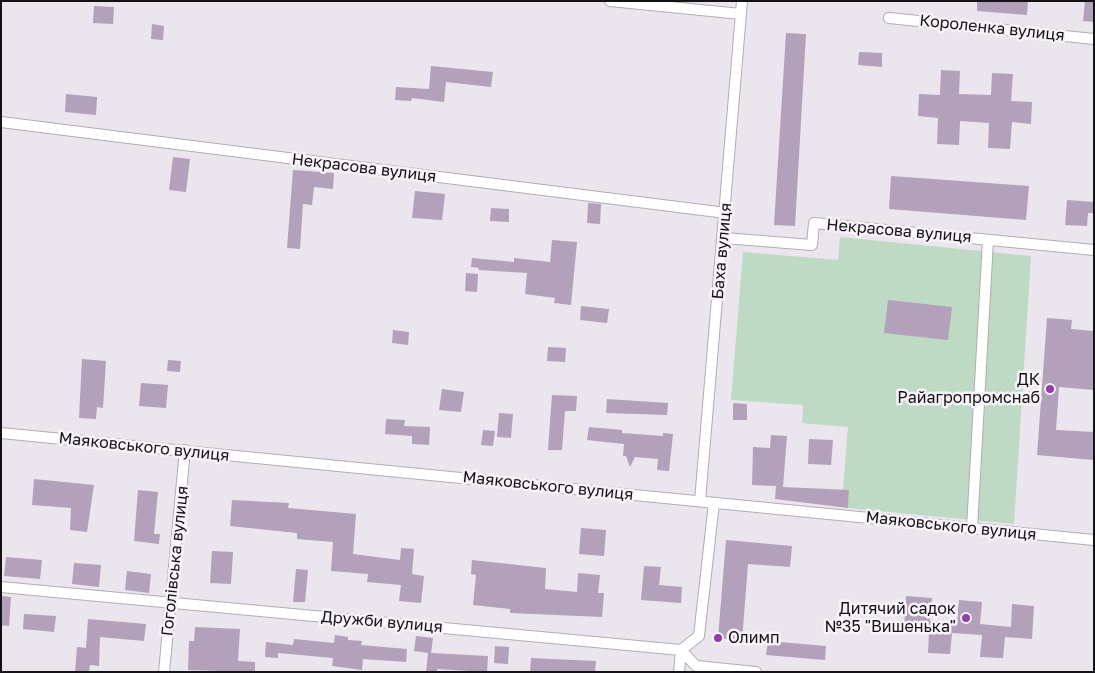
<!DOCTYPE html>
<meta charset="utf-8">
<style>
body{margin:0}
#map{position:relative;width:1095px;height:673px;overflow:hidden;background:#ebe5ed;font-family:"Golos Text",sans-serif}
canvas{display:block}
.frame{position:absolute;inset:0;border:2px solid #131214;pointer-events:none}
</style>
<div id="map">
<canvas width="1095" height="673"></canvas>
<div class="frame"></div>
</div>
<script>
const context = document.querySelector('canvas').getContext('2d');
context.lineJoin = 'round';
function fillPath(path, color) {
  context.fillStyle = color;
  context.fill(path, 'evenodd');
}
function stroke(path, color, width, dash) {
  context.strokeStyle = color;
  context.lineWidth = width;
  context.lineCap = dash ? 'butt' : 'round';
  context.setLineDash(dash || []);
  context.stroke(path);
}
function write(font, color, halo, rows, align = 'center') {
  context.font = font + ' "Golos Text",sans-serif';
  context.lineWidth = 5;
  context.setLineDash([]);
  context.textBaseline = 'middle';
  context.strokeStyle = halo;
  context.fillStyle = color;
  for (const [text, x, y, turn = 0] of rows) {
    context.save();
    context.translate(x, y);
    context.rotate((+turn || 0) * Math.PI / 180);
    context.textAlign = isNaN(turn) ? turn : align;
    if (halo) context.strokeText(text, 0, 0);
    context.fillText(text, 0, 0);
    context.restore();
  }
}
fillPath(new Path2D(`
 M840 237 1031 256 1014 524 848 508 849 490H843L848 427 802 423 803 405 731 400 743 252 838 260Z`), '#bed9c4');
fillPath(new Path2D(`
 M977 1H1028L1027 15 977 11Z
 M1085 1H1094V22L1083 21Z
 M94 6 114 7 113 24 93 23Z
 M152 24 164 26 163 40 151 39Z
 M786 33 806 34 795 226 774 225Z
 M859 52 882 53V67L858 65Z
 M431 66 493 72 491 87 446 82 444 102 412 98 411 101 395 100 396 87 429 89Z
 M941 70 960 71 959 94 991 95 992 73 1013 74 1011 101 1032 102 1031 124 1012 122 1010 149 988 148 989 123 960 121 959 145 937 144 938 118 918 116 919 94 940 95Z
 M66 94 97 97 96 115 65 112Z
 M173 157 190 159 186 192 169 190Z
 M293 170 334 173 333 189 314 187 312 205 303 204 300 249 287 248Z
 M891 176 1029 186 1026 220 889 209Z
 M415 191 445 194 442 220 412 218Z
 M1067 200 1094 202V213H1088L1087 226 1065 225Z
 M588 203 601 204 600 224 587 223Z
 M491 208 509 209V222L490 221Z
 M552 240 577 242 571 305 554 303 555 298 525 294 527 273 478 270 479 268 471 267 472 258 514 262V258L550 262Z
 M466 273 478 274 477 292 465 291Z
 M888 300 952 307 948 340 884 333Z
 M581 306 609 309 607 323 580 320Z
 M1047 318 1072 320 1071 329 1094 331V390L1059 387 1056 430 1094 432V460L1037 455Z
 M393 330 409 332 408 345 392 343Z
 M548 347 566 348 565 362 547 361Z
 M82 359 106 361 103 408 97 407 96 419 79 418Z
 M168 360 181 361 180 372 167 371Z
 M141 383 168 385 166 408 139 406Z
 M442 389 464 392 461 412 439 410Z
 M552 395 577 396 576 411H565L562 450H548Z
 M607 399 668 403 667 415 606 413Z
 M733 403 747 404V420H733Z
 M499 413 513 414 511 438 497 437Z
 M386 419 405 420 404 426 430 427 429 445 412 444V436L385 434Z
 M589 427 622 430V433L663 436V433L673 434 669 471 657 470 658 459 635 457 630 467 626 456H623L624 444 587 440Z
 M483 430 495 431 493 446 481 445Z
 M771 435 787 436 783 487 849 490 848 508 775 499 776 486 752 485 753 447 770 448Z
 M809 439 833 440 831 465 808 464Z
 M34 479 94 485 87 532 70 530 71 508 32 505Z
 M138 490 158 492 154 534H160L159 544 134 541Z
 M232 500 289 503 288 508 356 514 353 554 400 560 401 548 414 549 412 574 424 576 421 603 399 601 401 585 367 582 368 574 331 571 333 542 297 539V533L230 526Z
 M581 528 606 530 604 556 579 554Z
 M726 540 792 546 790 567 748 564 742 641 718 638Z
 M212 551 233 552 231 584 210 583Z
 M6 557 42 560 40 579 4 576Z
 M472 560 546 568 545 589 577 592 578 573 600 575 598 593H604L602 617 510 613V609L473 605 476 575 471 574Z
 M74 563 101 565 99 587 72 584Z
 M644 566 661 567 659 585 682 587 681 603 641 600Z
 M296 569 308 570 305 602H293Z
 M127 571 151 574 149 593 125 590Z
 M1 596 11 597 9 626 1 625Z
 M906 596 932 598 930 621 957 623 959 600 982 602 980 624 1011 627 1012 604 1034 606 1032 639 1005 637 1003 658 980 657 982 635 952 633 950 654 928 653 929 631 904 629Z
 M24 614 56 616 54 632 23 629Z
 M88 619 146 624 144 641 100 637 99 666 90 665 89 672H75L77 647 86 648Z
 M195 627 240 629 238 661 255 662V672L188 670 189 641H194Z
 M335 635 348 637V640L362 641 361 645 407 649 406 662 363 659 362 670 332 666 333 658 278 653V658L265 657 266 642 293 645 294 639 334 643Z
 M416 636 433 638 431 653 488 656 487 672 437 669V672H426L428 653 414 651Z
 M768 641 826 646 825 660 766 655Z
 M495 646 509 647 508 664 494 663Z
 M531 658 596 661 595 672H530Z`), '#b3a0ba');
const street = new Path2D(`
 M610 1 741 14
 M889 18 1094 39
 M1 122 726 213
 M724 238 812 245 814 223 1094 250
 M1 433 1094 540
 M700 501 742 1
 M972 528 988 240
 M1 587 681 650 696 666 756 672
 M164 672 185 450
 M679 672 681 650 699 636 714 503`);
stroke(street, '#b1acb3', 12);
stroke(street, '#fff', 10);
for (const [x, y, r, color] of [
 [1050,389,5,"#933daa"],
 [966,618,5,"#933daa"],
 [718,638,5,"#933daa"]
]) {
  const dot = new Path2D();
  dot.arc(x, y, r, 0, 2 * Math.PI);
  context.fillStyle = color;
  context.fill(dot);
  stroke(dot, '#f8f2fa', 2);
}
write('16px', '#131214', '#f8f2fa', [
 ["Короленка вулиця",992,28,6],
 ["Некрасова вулиця",364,168,7],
 ["Некрасова вулиця",899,231,5],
 ["Баха вулиця",722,251,-85],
 ["Маяковського вулиця",144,447,6],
 ["Маяковського вулиця",548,486,6],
 ["Маяковського вулиця",951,526,6],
 ["Гоголівська вулиця",175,561,-84],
 ["Дружби вулиця",382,622,5]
]);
write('16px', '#131214', '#f8f2fa', [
 ["ДК",1040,380],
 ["Райагропромснаб",1040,398],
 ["Дитячий садок",956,609],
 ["№35 \"Вишенька\"",956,627],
 ["Олимп",728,638,"left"]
], 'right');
</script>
